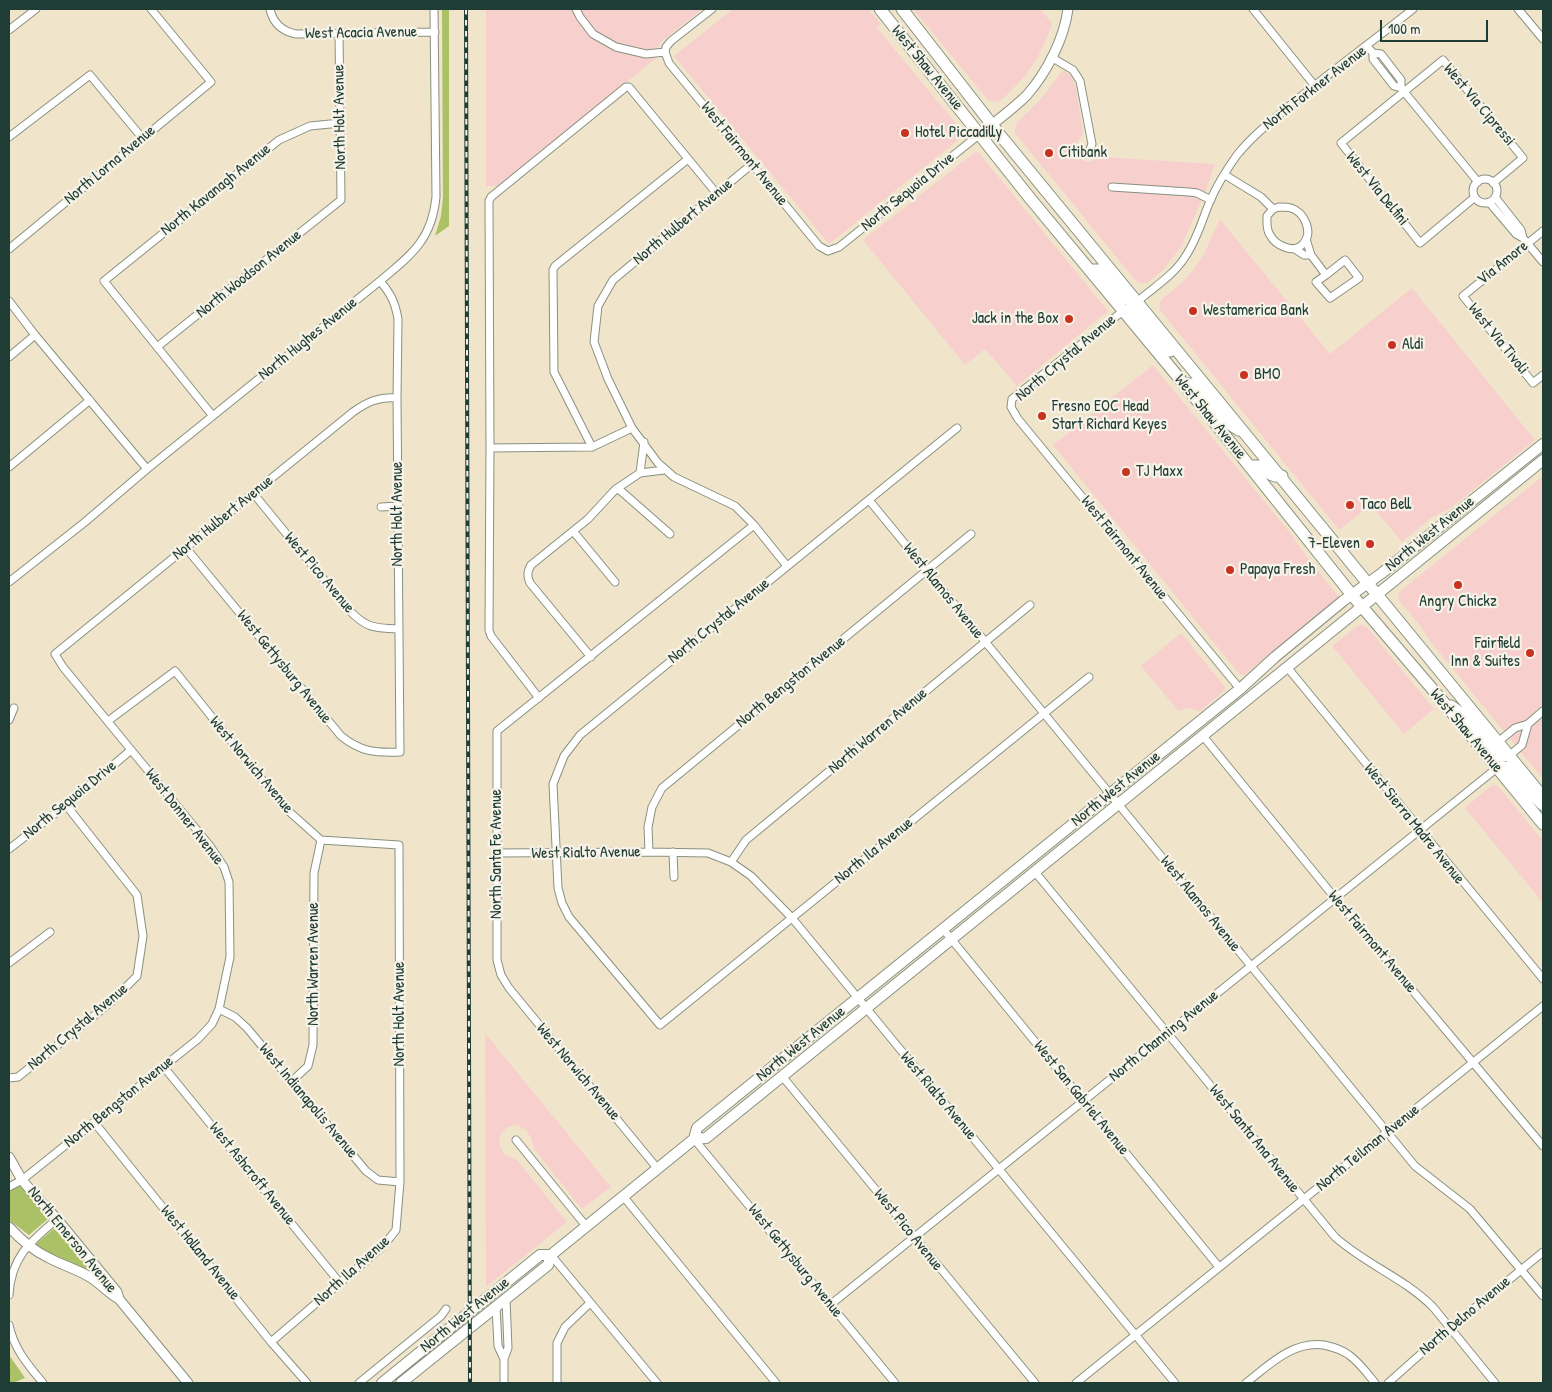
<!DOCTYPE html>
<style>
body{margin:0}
#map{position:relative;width:1552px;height:1392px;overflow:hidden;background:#f0e5cb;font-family:"Patrick Hand",sans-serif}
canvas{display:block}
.frame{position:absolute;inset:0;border:10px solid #1f3d34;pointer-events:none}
.scale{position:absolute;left:1380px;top:20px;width:108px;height:22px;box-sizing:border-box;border:2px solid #1f3d34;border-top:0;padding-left:6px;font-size:15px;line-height:18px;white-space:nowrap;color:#1f3d34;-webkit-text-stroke:4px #f7f3e8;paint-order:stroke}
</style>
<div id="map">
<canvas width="1552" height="1392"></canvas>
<div class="frame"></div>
<div class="scale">100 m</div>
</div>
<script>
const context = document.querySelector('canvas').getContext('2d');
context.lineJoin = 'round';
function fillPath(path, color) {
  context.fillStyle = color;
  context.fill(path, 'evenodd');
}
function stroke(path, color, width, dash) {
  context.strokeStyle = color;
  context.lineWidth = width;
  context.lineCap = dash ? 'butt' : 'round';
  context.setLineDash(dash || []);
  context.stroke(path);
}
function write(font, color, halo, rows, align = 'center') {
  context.font = font + ' "Patrick Hand",sans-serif';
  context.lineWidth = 4.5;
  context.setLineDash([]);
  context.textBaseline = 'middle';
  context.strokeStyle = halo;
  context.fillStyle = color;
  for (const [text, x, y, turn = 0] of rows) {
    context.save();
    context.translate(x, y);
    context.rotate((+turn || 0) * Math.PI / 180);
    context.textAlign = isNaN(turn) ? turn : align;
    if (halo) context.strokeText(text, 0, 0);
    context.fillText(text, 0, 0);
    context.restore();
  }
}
fillPath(new Path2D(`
 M486 9H702L661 42 656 50 655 59 500 186H486Z
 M733 9H868L881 24 877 28 963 132 962 137 829 244 674 56Z
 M913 9H1040L1052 23V25L1038 57 1025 76 1009 93 1000 101 994 102 988 100Z
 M1062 71H1065L1071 76 1076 87 1083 132 1081 137 1076 145 1075 152 1081 160 1090 162 1095 159 1100 153 1103 157 1215 164 1205 193 1181 247 1164 269 1147 283H1140L1135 280 1015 133V127L1017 123 1042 98Z
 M975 152 979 153 1108 311 1017 386 985 349 965 365 863 240Z
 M1220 219 1330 354 1412 288 1535 440 1452 507 1431 518 1402 542 1371 505 1339 530 1160 310 1159 303 1162 299 1185 280 1202 258Z
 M1153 365 1291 534 1303 552 1338 596 1337 599 1244 675H1240L1053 445Z
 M1543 476V779L1430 641 1421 627 1398 599 1399 592Z
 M1362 625 1367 627 1434 709 1404 734 1332 646 1357 626Z
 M1181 633 1225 687 1224 691 1200 711 1188 708 1178 711 1141 666Z
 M1492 785 1498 786 1543 841V903L1465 808Z
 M485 1033 611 1187 582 1209 534 1149 531 1138 526 1130 517 1125 507 1127 500 1136 499 1142 503 1153 518 1161 567 1222 486 1287Z`), '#f7d0ce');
fillPath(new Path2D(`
 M442 9H449V226L435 236 441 216 443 198Z
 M19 1185 47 1213 49 1218 29 1235 9 1220V1189Z
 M53 1229 57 1231 75 1252 95 1270 91 1274C73 1263 53 1256 35 1245Z
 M9 1355 25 1378 13 1383H9Z`), '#aac166');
const minor = new Path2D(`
 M270 9C273 23 281 31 296 34L435 32
 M576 9 580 17 593 34 616 47 646 54 665 52
 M1253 9 1315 86
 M1518 9 1543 39
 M9 30 36 9
 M1367 46 1373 53V59L1394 86 1401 88 1478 182
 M665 52 669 63 819 246 828 251 839 247 980 134
 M665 52 666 47 671 41 712 9
 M1373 53 1381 54 1401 80V88
 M1051 57 1073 70 1080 81 1092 144 1088 154
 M9 137 90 75 143 139
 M752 164 613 280 598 306 594 342 608 379 632 428 658 463 674 477 735 506 754 525 787 566
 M1225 175 1261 197 1273 209
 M1473 191a12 12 0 1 1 24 0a12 12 0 1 1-24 0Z
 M1112 187 1189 192 1197 193 1211 200
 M1475 197 1420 243 1341 143 1443 60 1523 158 1493 183
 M1495 197 1521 230 1523 238 1543 262
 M1489 202 1516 234 1523 238
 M1279 207C1283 207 1288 207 1291 208 1304 212 1314 232 1303 244 1294 254 1276 246 1270 235 1266 229 1267 222 1267 216L1273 209Z
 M1543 231 1463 296 1533 383 1543 375
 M1306 239 1311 255 1326 275 1345 260 1359 278 1330 298 1316 282 1326 275
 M9 249 211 82 151 9
 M1295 249 1304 255H1311
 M9 301 35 335 147 469
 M1138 301C1154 287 1174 275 1185 257 1197 240 1202 220 1210 201 1217 185 1227 169 1237 155 1253 135 1274 119 1293 103 1332 71 1373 41 1413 9
 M1123 311 1012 399 1011 407 1018 419 1240 689
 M157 347 341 200 339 33
 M9 357 35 335
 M212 415 104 281 279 140 310 126 340 123
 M957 428 580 735 564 756 553 784 558 888 562 903 569 917 660 1025 1089 677
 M644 442 640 473 664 470
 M592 447 554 372 553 270 555 266 688 159
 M490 448 592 447 632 428
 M9 467 90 400
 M616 489 640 473
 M253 493 348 609C366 628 373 628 399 629
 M869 500 1415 1166 1470 1209 1543 1296
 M381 507 399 506
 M573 531 615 582
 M186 548 341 736C361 752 375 753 400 752L397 398 398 319C395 302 391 294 380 281
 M9 582 85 522 147 469 380 281C411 255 432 240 436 197L434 9
 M591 657 530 583C527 576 527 572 531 565L588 519 613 492 616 489 621 491 670 534
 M1287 667 1543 979
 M539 698 491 636 489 630 490 448 489 201 491 197 626 87H629L717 194
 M9 720 14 708
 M108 721 175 671 284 807 321 840 399 845 400 1182 396 1230 384 1245 271 1342
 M1203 736 1335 898 1543 1146
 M1498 742 1515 728 1528 724 1543 711
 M1510 755 1522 745 1528 724
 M9 849 66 805 131 750
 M649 852 648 827 652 807 662 788 971 534
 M673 852 674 877
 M498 853 649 852 708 853 731 862 751 876 792 918 1175 1383
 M731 862 746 840 1030 605
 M1035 872 1335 1237C1365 1264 1404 1278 1433 1307L1495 1383
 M943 929 1219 1267
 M9 963 50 932
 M219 1009 235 1017 247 1028 366 1171 378 1180 400 1182
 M163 1066 340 1283
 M782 1076 1035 1383
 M9 1078 18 1077 111 1002 137 976 143 936 137 895 66 805
 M291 1082 308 1066 313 1045 314 873 321 840
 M94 1122 271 1342 307 1383
 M694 1139 895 1383
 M516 1140 586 1226
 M657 1168 509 988 501 975 497 960V731L754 525
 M9 1187 22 1180 198 1039 212 1024 219 1009 230 957 229 882 224 867 210 846 63 667 55 654 353 412C367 402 380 396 397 398
 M623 1196 776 1383
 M551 1255 657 1383
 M9 1295C11 1257 30 1242 57 1219
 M830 1305 1497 768
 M496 1306 498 1346 504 1359
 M9 1325C14 1349 28 1365 43 1383
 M359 1383 441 1316 446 1309
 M504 1383V1359L508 1348 506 1299
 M557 1383V1343L565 1327 590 1303
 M1076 1383 1543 1006
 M1246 1383C1269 1365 1292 1341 1324 1345 1333 1347 1341 1349 1349 1355 1359 1362 1367 1373 1375 1383
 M1388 1383 1450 1328 1543 1252`);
const tertiary = new Path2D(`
 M980 134C995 122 1013 109 1027 95 1047 72 1064 39 1068 9
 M9 1157 22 1180 33 1193 57 1219 117 1292 119 1299 188 1383
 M9 1227C20 1239 34 1251 49 1258 62 1265 76 1269 88 1276 99 1282 108 1293 119 1299`);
const secondary = new Path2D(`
 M694 1139 706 1138 1543 460
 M382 1383 540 1255H551
 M401 1383 548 1265 551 1255 694 1139 697 1128 1199 722 1240 689 1275 657 1343 601 1382 573 1543 444`);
const primary = new Path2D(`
 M880 9 1029 197 1184 384 1352 595 1440 698 1543 824
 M902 9 1000 135 1543 797
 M1091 270H1102C1110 280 1124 305 1138 301
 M1123 311 1131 310 1138 314 1168 350 1170 351
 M1184 384H1194L1225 421 1239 430
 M1249 466H1261C1267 472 1272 478 1282 476
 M1451 706 1469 719 1497 753 1501 756 1510 755
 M1497 768C1501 767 1501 766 1505 767 1515 771 1533 797 1543 805`);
stroke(minor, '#889180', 9);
stroke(tertiary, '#889180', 11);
stroke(secondary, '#889180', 12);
stroke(primary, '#889180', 13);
stroke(minor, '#fff', 7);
stroke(tertiary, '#fff', 9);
stroke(secondary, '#fff', 10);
stroke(primary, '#fff', 11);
const rail = new Path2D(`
 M466 9 470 1383`);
stroke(rail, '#1f3d34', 4);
stroke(rail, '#f7f3e8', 2, [5.5]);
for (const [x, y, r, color] of [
 [905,133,5,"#c8321e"],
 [1049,153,5,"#c8321e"],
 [1193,311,5,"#c8321e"],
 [1069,319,5,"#c8321e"],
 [1392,345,5,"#c8321e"],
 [1244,375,5,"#c8321e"],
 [1042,416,5,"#c8321e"],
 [1126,472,5,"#c8321e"],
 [1350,505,5,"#c8321e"],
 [1370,544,5,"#c8321e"],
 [1230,570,5,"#c8321e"],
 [1458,585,5,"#c8321e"],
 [1530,653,5,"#c8321e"]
]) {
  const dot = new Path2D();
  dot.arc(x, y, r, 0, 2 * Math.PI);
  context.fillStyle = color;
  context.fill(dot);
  stroke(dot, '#f7f3e8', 2);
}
write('16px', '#1f3d34', '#f7f3e8', [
 ["West Acacia Avenue",361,33,-1],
 ["West Shaw Avenue",927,68,51],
 ["North Forkner Avenue",1315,88,-38],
 ["West Via Cipressi",1479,105,50],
 ["North Holt Avenue",340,117,-91],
 ["West Fairmont Avenue",744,154,51],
 ["North Lorna Avenue",110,165,-40],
 ["West Via Delfini",1377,189,51],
 ["North Kavanagh Avenue",216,190,-39],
 ["North Sequoia Drive",908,192,-39],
 ["North Hulbert Avenue",683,222,-40],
 ["Via Amore",1503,263,-39],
 ["North Woodson Avenue",249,274,-39],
 ["North Hughes Avenue",308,339,-39],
 ["West Via Tivoli",1498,339,51],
 ["North Crystal Avenue",1066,358,-40],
 ["West Shaw Avenue",1210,417,51],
 ["North Holt Avenue",398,514,-90],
 ["North Hulbert Avenue",223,518,-39],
 ["North West Avenue",1430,534,-39],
 ["West Fairmont Avenue",1124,548,51],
 ["West Pico Avenue",319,573,50],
 ["West Alamos Avenue",943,591,51],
 ["North Crystal Avenue",719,621,-39],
 ["West Gettysburg Avenue",284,667,51],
 ["North Bengston Avenue",791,682,-39],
 ["North Warren Avenue",878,731,-40],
 ["West Shaw Avenue",1466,731,50],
 ["West Norwich Avenue",251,765,50],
 ["North West Avenue",1116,789,-39],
 ["North Sequoia Drive",70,800,-39],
 ["West Donner Avenue",184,817,52],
 ["West Sierra Madre Avenue",1414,824,51],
 ["North Ila Avenue",874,851,-39],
 ["West Rialto Avenue",586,853,-1],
 ["North Santa Fe Avenue",497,854,-90],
 ["West Alamos Avenue",1200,904,51],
 ["West Fairmont Avenue",1372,942,50],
 ["North Warren Avenue",314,964,-90],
 ["North Holt Avenue",400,1014,-90],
 ["North Crystal Avenue",78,1027,-40],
 ["North Channing Avenue",1164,1036,-39],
 ["North West Avenue",801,1044,-39],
 ["West Norwich Avenue",578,1072,50],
 ["West Rialto Avenue",938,1096,50],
 ["West San Gabriel Avenue",1081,1098,51],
 ["West Indianapolis Avenue",308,1101,50],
 ["North Bengston Avenue",119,1102,-39],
 ["West Santa Ana Avenue",1254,1139,51],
 ["North Teilman Avenue",1368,1148,-39],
 ["West Ashcroft Avenue",252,1174,51],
 ["West Pico Avenue",908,1230,51],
 ["North Emerson Avenue",72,1240,51],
 ["West Holland Avenue",200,1253,51],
 ["West Gettysburg Avenue",795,1261,51],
 ["North Ila Avenue",352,1271,-42],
 ["North West Avenue",465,1315,-39],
 ["North Delno Avenue",1465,1316,-40]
]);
write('16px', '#1f3d34', '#f7f3e8', [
 ["Hotel Piccadilly",915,133],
 ["Citibank",1059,153],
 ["Westamerica Bank",1203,311],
 ["Jack in the Box",1059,319,"right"],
 ["Aldi",1402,345],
 ["BMO",1254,375],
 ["Fresno EOC Head",1052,407],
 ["Start Richard Keyes",1052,425],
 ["TJ Maxx",1136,472],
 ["Taco Bell",1360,505],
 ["7-Eleven",1360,544,"right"],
 ["Papaya Fresh",1240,570],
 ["Angry Chickz",1458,602,"center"],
 ["Fairfield",1520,644,"right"],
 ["Inn & Suites",1520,662,"right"]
], 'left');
</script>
